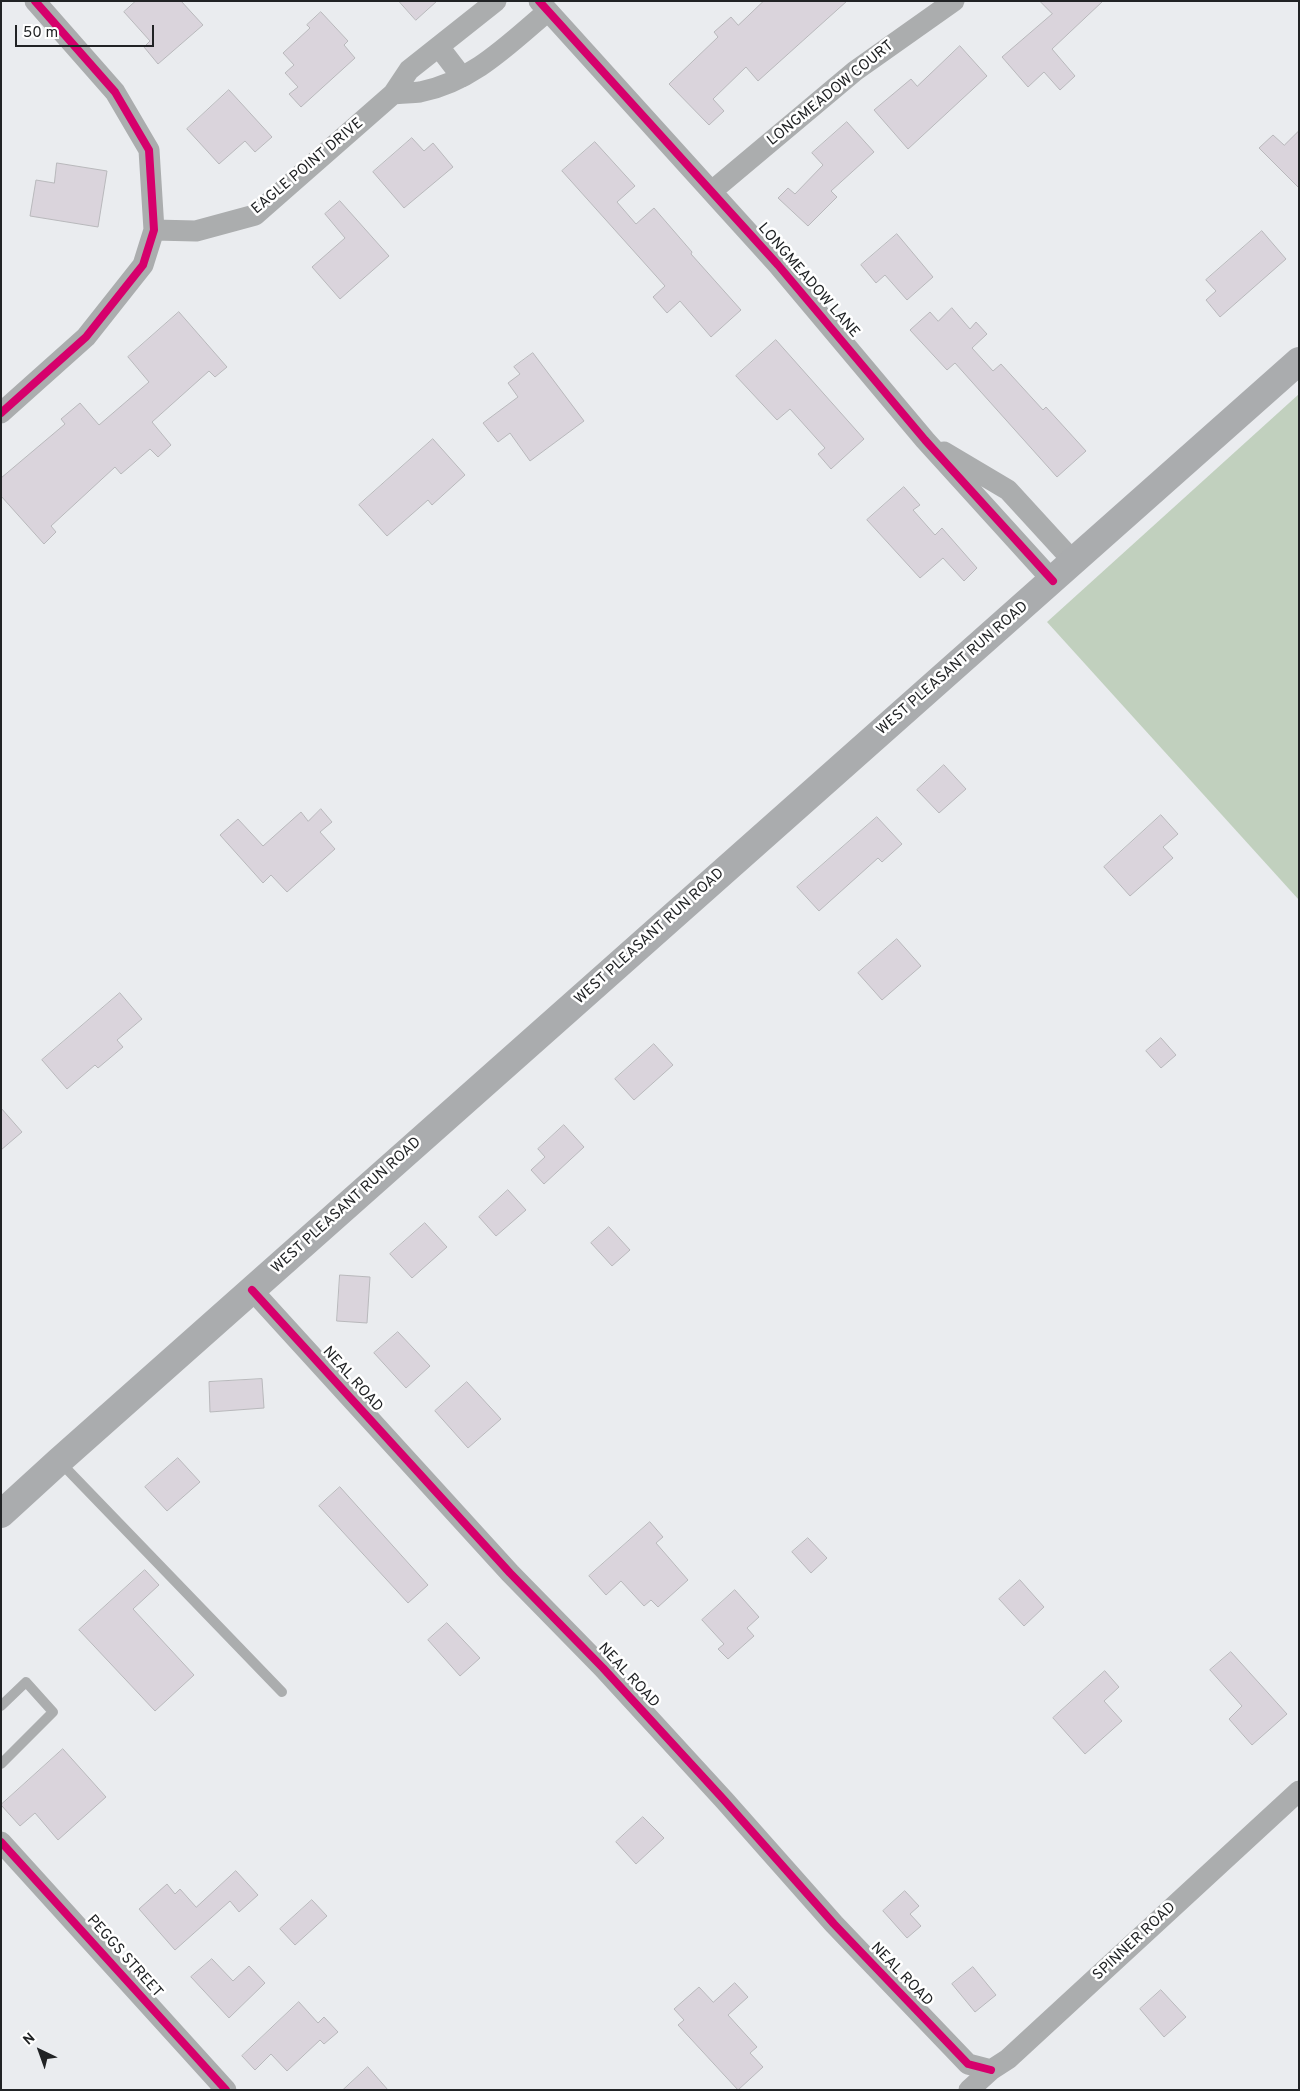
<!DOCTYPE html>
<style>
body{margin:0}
#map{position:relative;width:1300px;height:2091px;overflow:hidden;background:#eaecef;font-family:Overpass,sans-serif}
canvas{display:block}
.frame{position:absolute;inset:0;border:2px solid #212325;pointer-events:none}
.north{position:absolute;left:15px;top:2026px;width:50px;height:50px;-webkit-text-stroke:4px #fff;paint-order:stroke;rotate:318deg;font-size:14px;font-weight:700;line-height:20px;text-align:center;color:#212325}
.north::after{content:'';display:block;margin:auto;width:18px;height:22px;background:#212325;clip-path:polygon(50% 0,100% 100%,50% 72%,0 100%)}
.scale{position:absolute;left:15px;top:25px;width:139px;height:22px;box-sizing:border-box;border:2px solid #212325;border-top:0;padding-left:6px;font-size:15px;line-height:18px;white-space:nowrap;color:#212325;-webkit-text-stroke:4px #fff;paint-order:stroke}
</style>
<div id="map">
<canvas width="1300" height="2091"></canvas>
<div class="frame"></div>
<div class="north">N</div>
<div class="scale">50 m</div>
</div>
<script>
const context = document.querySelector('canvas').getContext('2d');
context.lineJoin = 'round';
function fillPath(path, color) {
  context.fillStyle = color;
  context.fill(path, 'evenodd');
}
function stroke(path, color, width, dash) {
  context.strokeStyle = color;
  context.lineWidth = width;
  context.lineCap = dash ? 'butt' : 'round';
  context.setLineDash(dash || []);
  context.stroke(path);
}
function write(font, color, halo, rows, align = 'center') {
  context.font = font + ' Overpass,sans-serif';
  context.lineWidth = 5;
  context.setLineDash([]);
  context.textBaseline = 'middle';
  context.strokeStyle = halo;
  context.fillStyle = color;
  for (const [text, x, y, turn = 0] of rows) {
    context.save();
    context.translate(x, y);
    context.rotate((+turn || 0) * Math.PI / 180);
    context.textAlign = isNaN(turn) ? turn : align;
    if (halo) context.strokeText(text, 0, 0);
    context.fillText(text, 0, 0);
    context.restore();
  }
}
fillPath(new Path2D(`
 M1299 394V900L1047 622Z`), '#c1d0be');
const building = new Path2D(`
 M136 1H181L203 25 158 64 144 47 150 41 124 12Z
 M399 1H437L416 20Z
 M764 1H847L758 81 746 67 713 99 724 111 709 125 669 84 718 37 714 32 731 17 738 25Z
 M1040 1H1103L1052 49 1075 76 1060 90 1044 72 1028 87 1002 57 1052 14Z
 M321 12 348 41 344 45 355 58 301 107 289 94 298 87 285 73 294 65 283 53 310 28 307 25Z
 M960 46 987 76 908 149 874 110 911 79 917 86Z
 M229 90 272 137 255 152 245 141 219 164 187 129Z
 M847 122 874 152 831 191 837 197 808 226 778 198 788 188 795 194 823 165 812 153Z
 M1299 131V188L1259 148 1273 135 1284 145Z
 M412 138 424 151 433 143 453 167 404 208 373 172Z
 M595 142 635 186 617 202 636 224 654 208 692 252 691 254 741 310 711 337 680 301 667 313 653 297 665 286 562 171Z
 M57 163 107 171 98 227 30 216 36 180 54 183Z
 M340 201 389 256 340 299 312 267 345 238 325 214Z
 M1262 231 1286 259 1220 317 1206 300 1216 291 1206 280Z
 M897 234 933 277 907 300 885 275 876 283 861 265Z
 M952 308 970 329 976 322 987 334 972 348 993 371 1001 364 1043 410 1046 407 1086 451 1057 477 955 363 947 370 910 330 930 312 938 321Z
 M179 312 227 367 215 377 209 371 152 422 171 445 158 457 150 449 121 474 115 467 51 526 56 532 44 544 1 496V478L65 424 61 419 80 403 99 425 149 382 128 357Z
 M776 340 864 439 831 469 818 454 825 448 790 409 777 420 736 376Z
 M533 353 584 421 530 461 510 433 498 442 483 423 518 397 508 383 520 374 514 367Z
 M433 439 465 475 432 505 428 500 387 536 359 505Z
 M904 487 920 505 913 510 935 535 942 528 977 568 964 581 943 558 920 578 867 520Z
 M944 765 966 789 939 813 917 790Z
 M321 809 332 822 320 832 335 849 287 892 271 875 263 883 220 835 238 819 263 846 301 812 308 821Z
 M1161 815 1178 834 1163 847 1173 858 1130 896 1104 867Z
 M877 817 902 844 882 862 878 858 819 911 797 887Z
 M897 939 921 966 882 1000 858 973Z
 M120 993 142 1019 117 1040 123 1047 98 1068 95 1065 67 1089 42 1060Z
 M1161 1038 1176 1055 1161 1068 1146 1051Z
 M654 1044 673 1065 634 1100 615 1079Z
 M1 1108 22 1132 1 1150Z
 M564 1125 584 1147 544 1184 531 1170 545 1157 538 1149Z
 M508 1190 526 1210 496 1236 479 1217Z
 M425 1223 447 1247 412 1278 390 1254Z
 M609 1227 630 1250 612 1266 591 1243Z
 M340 1275 370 1277 367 1323 337 1321Z
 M398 1332 430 1366 406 1388 374 1353Z
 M262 1379 264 1408 210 1412 209 1382Z
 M467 1382 501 1419 468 1448 435 1411Z
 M178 1458 200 1482 167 1511 145 1487Z
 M340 1487 428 1585 408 1603 319 1506Z
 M650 1522 663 1537 656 1543 688 1580 658 1607 651 1600 644 1606 621 1581 606 1595 589 1576Z
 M808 1538 827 1558 811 1573 792 1552Z
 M145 1570 159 1585 133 1609 194 1675 155 1711 79 1630Z
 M1020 1580 1044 1607 1024 1626 999 1599Z
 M735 1590 759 1617 747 1628 754 1636 728 1659 718 1649 724 1644 702 1620Z
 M447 1623 480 1658 460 1676 428 1640Z
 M1231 1652 1287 1714 1252 1745 1229 1719 1242 1706 1210 1670Z
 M1105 1671 1119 1687 1104 1701 1122 1721 1085 1754 1053 1718Z
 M63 1749 106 1797 58 1840 35 1813 20 1826 1 1805Z
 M643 1817 664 1838 636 1864 616 1842Z
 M236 1871 258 1895 239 1912 230 1901 175 1950 139 1909 167 1884 175 1894 180 1889 196 1907Z
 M905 1891 919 1906 910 1914 921 1926 907 1938 883 1911Z
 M312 1900 327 1916 295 1945 280 1929Z
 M212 1959 233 1981 249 1966 265 1983 229 2018 191 1977Z
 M973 1967 996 1995 975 2012 952 1984Z
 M735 1983 748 1997 728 2015 757 2047 750 2053 763 2067 738 2090 678 2025 684 2020 674 2009 699 1987 713 2002Z
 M1161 1990 1186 2017 1164 2037 1140 2009Z
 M299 2002 318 2023 324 2017 338 2032 324 2044 320 2040 287 2071 271 2054 255 2070 242 2056Z
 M368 2067 388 2090H343Z`);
fillPath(building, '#dad4dc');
stroke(building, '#b8b8bb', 1);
stroke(new Path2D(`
 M59 1461 282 1692
 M1 1706 26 1682 53 1712 1 1764`), '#abadae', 10);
stroke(new Path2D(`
 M496 1 409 70 393 94C402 93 412 93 420 92 472 82 509 44 548 11
 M539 1 778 265 925 440 1053 581
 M439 47 462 77
 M712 191 855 71 954 1
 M154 230 196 231 255 215 393 94
 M1 413 86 337 143 265 154 230 149 150 115 92 35 1
 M944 452 1008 490 1074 562
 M252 1290 510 1573 603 1668 725 1801 834 1924 968 2064 991 2070
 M1 1842 226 2090
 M969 2090 991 2070 1008 2059 1299 1791`), '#abadae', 21);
stroke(new Path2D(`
 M1 1514 59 1461 1299 361`), '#aaacae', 28);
stroke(new Path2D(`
 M539 1 778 265 925 440 1053 581
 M1 413 86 337 143 265 154 230 149 150 115 92 35 1
 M252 1290 510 1573 603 1668 725 1801 834 1924 968 2064 991 2070
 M1 1842 226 2090`), '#d6006c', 8);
write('15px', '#212325', '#fff', [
 ["LONGMEADOW COURT",831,94,-39],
 ["EAGLE POINT DRIVE",308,167,-40],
 ["LONGMEADOW LANE",808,281,49],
 ["WEST PLEASANT RUN ROAD",953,669,-41],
 ["WEST PLEASANT RUN ROAD",650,937,-42],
 ["WEST PLEASANT RUN ROAD",347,1206,-42],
 ["NEAL ROAD",352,1380,48],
 ["NEAL ROAD",628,1676,47],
 ["SPINNER ROAD",1135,1942,-43],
 ["PEGGS STREET",124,1957,48],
 ["NEAL ROAD",901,1975,46]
]);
</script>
